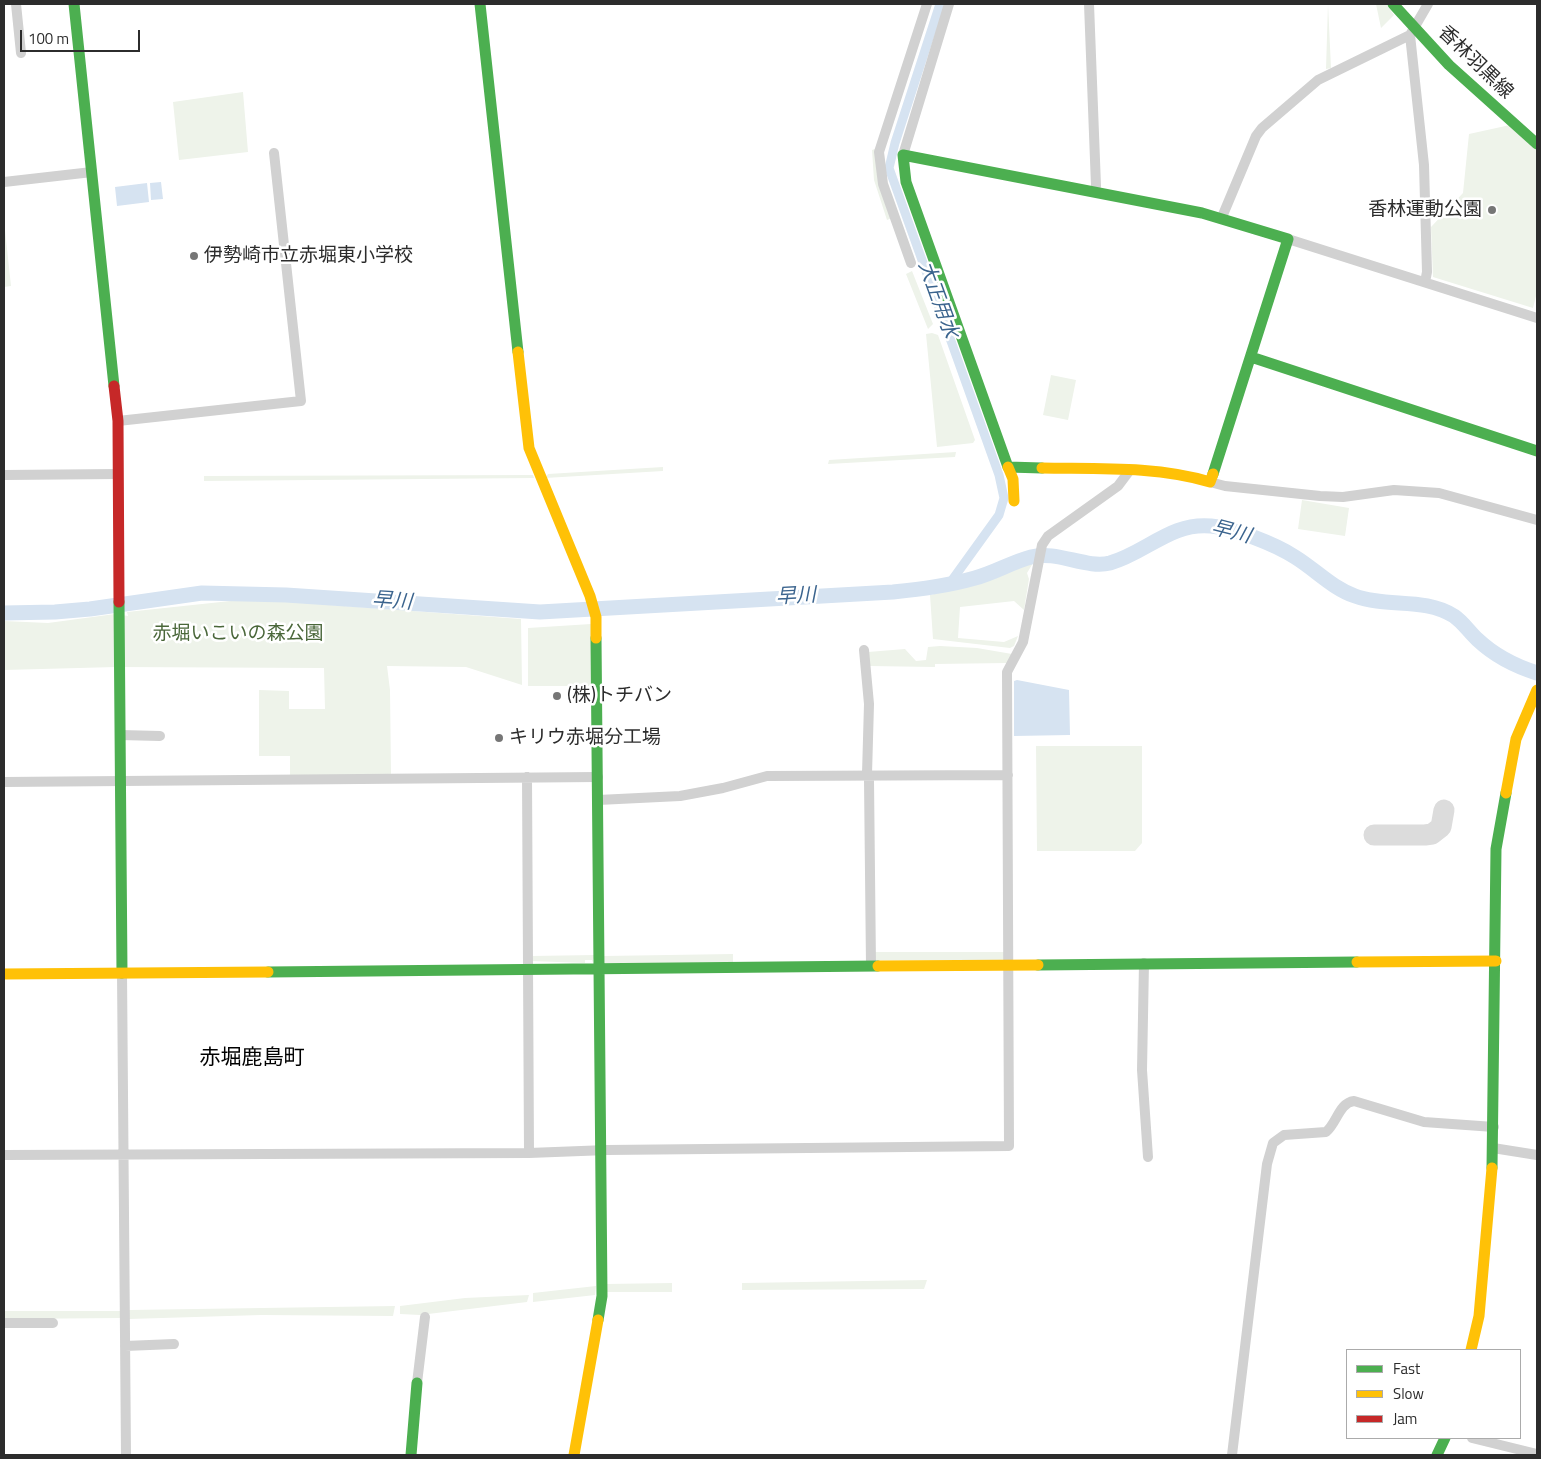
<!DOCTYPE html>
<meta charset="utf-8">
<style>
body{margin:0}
#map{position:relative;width:1541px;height:1459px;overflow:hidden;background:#fff;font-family:"Titillium Web",sans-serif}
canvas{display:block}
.frame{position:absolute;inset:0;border:5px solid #2c2c2c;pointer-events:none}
.legend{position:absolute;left:1346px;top:1349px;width:175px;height:90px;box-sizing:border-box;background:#fff;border:1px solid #ababab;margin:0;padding:6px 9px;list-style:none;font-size:15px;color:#2c2c2c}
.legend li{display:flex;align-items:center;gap:10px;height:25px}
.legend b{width:25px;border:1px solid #ababab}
.scale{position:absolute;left:20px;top:30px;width:120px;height:22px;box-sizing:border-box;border:2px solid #2c2c2c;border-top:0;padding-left:6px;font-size:15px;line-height:18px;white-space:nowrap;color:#2c2c2c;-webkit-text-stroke:4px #fff;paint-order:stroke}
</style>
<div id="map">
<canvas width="1541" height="1459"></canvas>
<div class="frame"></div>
<ul class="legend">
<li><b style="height:6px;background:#4caf50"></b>Fast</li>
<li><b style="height:6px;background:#ffc107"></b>Slow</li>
<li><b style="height:6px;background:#c62828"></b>Jam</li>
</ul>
<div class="scale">100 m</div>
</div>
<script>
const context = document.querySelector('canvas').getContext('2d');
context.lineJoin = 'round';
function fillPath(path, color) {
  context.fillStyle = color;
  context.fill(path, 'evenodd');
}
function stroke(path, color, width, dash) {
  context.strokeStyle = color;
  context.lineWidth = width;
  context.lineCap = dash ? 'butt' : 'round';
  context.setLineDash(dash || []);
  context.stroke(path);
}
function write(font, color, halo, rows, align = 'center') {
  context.font = font + ' "Titillium Web","Noto Sans JP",sans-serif';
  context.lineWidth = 5;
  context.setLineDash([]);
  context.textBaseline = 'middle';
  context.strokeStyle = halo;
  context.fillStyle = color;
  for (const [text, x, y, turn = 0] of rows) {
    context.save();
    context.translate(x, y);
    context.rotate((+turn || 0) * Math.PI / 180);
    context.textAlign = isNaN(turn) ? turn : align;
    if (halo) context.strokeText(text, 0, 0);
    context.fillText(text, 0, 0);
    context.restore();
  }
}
fillPath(new Path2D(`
 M1328 4 1331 68 1326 69Z
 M1376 4H1386L1394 15 1381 28Z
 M243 92 248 152 179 160 173 102Z
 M1510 125 1537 149V292L1533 308 1433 277 1431 227 1463 193 1469 134Z
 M875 149 892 218 887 220 874 180 872 150Z
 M4 221 11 286 4 287Z
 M912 271 933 324 928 329 906 274Z
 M932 333 938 335 975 440 973 443 937 447 926 334Z
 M1051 375 1076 380 1068 420 1043 415Z
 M956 452 955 457 828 464 829 460Z
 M663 467V471L545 478 548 474Z
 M533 475 534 478 204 481V476Z
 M1302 500 1349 508 1345 536 1298 529Z
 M1033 563 1027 573 1029 579 1024 610 1014 601 960 607 958 638 1004 642 1018 636 1014 646 1010 648 933 639 930 595 977 584 1007 571Z
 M249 599 521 619 522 685 466 667 387 666 390 690 391 775 290 778V756H259V690L289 691V709H325L324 668 116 667 4 670V621L48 623 115 614 128 616 127 612Z
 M591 624 593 686H528V628Z
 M940 646 977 648 1012 654 1007 663 935 664V667L869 666 868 652 905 649 916 661 926 660 928 647Z
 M1036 746H1142V843L1135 851H1037Z
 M872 952H1004V960H873Z
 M733 954V963H604V956Z
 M595 955 592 963V960H585V963L531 961V956Z
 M927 1280 924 1289 742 1290V1283Z
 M672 1283V1292H606V1284Z
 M596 1286 595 1295 533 1302V1293Z
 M529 1295 527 1302 420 1315 400 1314V1306L465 1298Z
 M395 1306 393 1316 261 1315 129 1319V1310Z
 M4 1311H121V1318L4 1319Z`), '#eef3ea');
fillPath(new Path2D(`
 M161 182 163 199 151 200 150 183Z
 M147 183 149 202 117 206 115 187Z
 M1017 680 1069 690 1070 735 1014 736V681Z`), '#d6e3f1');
stroke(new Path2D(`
 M940 4 895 143 889 168 999 475 1004 498 999 515 950 583`), '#d6e3f1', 9);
stroke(new Path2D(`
 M4 613 55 612 90 609 202 593 286 595 540 612 893 592C921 589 947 586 975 578 994 573 1012 562 1031 557 1057 550 1086 569 1110 563 1146 553 1171 522 1211 526 1234 528 1275 544 1295 557 1316 570 1332 588 1355 596 1388 608 1424 597 1454 616 1463 622 1470 633 1478 640 1495 656 1515 666 1537 673`), '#d6e3f1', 15);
stroke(new Path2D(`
 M1374 835H1425L1432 834 1441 827 1444 810`), '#dcdcdc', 21);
stroke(new Path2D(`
 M16 4 21 53
 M1089 4 1096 186 1094 192
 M1410 35 1424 165 1427 272 1425 282
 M903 155 949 4
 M4 182 92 172
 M1222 217 1256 136 1262 128 1318 80 1410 35 1428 4
 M1288 239 1537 318
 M911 263 883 184 879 152 927 4
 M118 421 301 401 274 153
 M4 475 118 474
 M1210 482 1225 486 1320 496 1343 497 1394 490 1439 493 1537 520
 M864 650 869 704 867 774 869 780 871 966
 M120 735 160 736
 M527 777 529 1153
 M4 782 598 777
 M598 800 680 796 723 788 767 776 1008 775
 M1144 963 1142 1070 1148 1157
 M122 973 126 1455
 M1493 1148 1537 1155
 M4 1155 529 1153 607 1150 1009 1146 1007 672 1023 642 1042 545 1048 536 1118 486 1130 470
 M4 1323H53
 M125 1346 174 1344
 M417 1383 425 1317
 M1472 1438 1537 1454
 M1232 1455 1267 1164 1273 1143 1284 1135 1326 1132C1337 1123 1339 1103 1354 1101L1424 1122 1494 1127`), '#d1d1d1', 10);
stroke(new Path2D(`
 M74 4 114 386
 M480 4 518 352
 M1393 4 1449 65 1537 144
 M903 155 1202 213 1288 239 1213 474
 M903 155 906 182 1008 467 1042 468
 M1251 357 1537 451
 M119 602 122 973
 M596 638 602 1296 598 1320
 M1038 965 1357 962
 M268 972 878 966
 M1492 1168 1496 849 1506 793
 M411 1455 417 1383
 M1437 1455 1445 1438`), '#4caf50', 11);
stroke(new Path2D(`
 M518 352 529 448 590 596 596 617V638
 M1008 467 1013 479 1014 501
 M1042 468C1097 469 1157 466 1210 482L1213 474
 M1506 793 1516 739 1537 690
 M1357 962 1496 961
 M878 966 1038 965
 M4 974 268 972
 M1471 1350 1479 1316 1492 1168
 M574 1455 598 1320`), '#ffc107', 11);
stroke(new Path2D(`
 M114 386 118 421 119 602`), '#c62828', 11);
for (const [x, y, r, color] of [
 [1492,210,5,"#767676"],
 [194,256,5,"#767676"],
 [557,696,5,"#767676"],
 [499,738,5,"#767676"]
]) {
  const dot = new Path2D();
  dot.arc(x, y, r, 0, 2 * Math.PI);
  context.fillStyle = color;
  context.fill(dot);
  stroke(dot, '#fff', 2);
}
write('19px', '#2c2c2c', '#fff', [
 ["香林羽黒線",1475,63,44]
]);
write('19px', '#2c2c2c', '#fff', [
 ["香林運動公園",1482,210,"right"],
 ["伊勢崎市立赤堀東小学校",204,256],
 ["(株)トチバン",567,696],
 ["キリウ赤堀分工場",509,738]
], 'left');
write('19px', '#4a673a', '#fff', [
 ["赤堀いこいの森公園",238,634]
]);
write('italic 20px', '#3b648e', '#fff', [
 ["大正用水",937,300,70],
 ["早川",1231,533,14],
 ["早川",796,597,-3],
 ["早川",392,602,4]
]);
write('21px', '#000', '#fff', [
 ["赤堀鹿島町",252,1059]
]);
</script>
